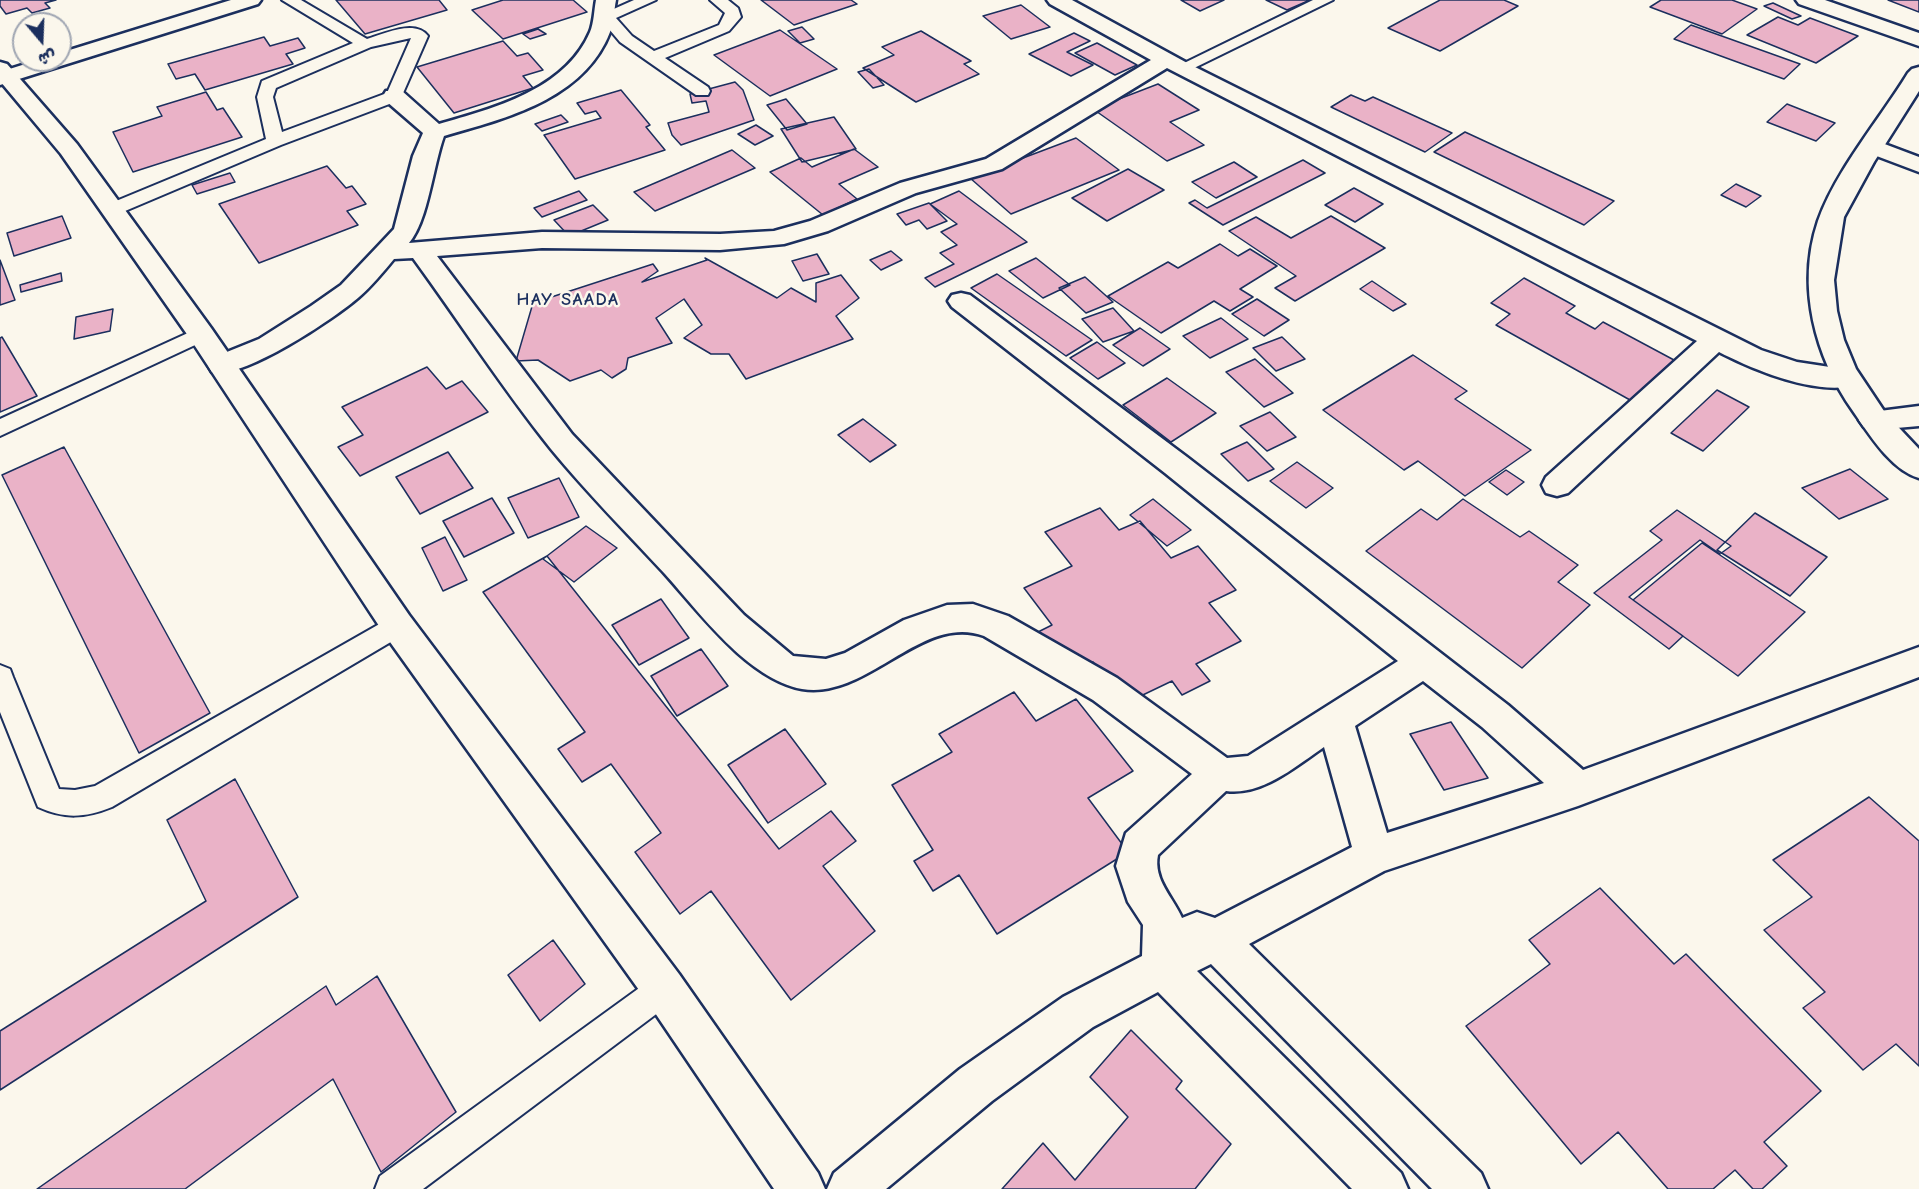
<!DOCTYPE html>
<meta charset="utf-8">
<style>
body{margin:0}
#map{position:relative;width:1919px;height:1189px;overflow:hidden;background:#fbf7ec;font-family:"Comic Neue","Playpen Sans Arabic",sans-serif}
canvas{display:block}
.north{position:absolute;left:12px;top:12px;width:60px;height:60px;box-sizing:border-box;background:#fbf7ec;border:2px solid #a1a7b3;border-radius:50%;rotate:161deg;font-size:16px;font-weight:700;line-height:24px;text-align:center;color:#1b2f5e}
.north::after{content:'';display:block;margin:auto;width:21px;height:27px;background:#1b2f5e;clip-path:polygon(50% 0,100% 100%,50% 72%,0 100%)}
</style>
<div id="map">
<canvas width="1919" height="1189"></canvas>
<div class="north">ش</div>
</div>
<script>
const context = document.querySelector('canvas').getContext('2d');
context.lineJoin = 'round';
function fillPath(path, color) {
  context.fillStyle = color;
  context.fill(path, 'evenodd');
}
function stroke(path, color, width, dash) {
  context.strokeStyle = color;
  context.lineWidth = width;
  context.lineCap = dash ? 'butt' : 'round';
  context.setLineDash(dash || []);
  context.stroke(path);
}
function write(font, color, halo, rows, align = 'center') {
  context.font = font + ' "Comic Neue",sans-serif';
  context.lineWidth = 5;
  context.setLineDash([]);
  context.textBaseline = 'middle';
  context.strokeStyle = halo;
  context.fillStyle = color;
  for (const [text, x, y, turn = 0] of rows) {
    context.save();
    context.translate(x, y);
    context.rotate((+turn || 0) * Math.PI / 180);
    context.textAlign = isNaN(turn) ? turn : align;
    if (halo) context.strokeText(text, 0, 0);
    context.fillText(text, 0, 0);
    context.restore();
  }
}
const building = new Path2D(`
 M0 0H56L45 3 50 8 32 13 27 8 6 14 0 6Z
 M336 0H439L447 10 365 34Z
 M503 0H573L587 12 503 39 472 10Z
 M761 0H851L857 4 794 25Z
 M1181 0H1224L1200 11Z
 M1266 0H1310L1287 10Z
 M1440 0H1504L1518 6 1440 51 1388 28Z
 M1661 0H1732L1757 9 1722 34 1650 7Z
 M1888 0H1919V12Z
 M1773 3 1801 16 1792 19 1764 6Z
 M1021 5 1050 27 1011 39 983 16Z
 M1778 17 1798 25 1810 18 1858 36 1816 63 1747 35Z
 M1691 25 1800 64 1784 79 1674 39Z
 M802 27 814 39 800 43 788 31Z
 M538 29 546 34 530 39 523 34Z
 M780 30 837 69 770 96 714 55Z
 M921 31 971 61 964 64 979 74 916 102 863 68 894 55 882 47Z
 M1074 33 1090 41 1067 52 1093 65 1071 76 1029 54Z
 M264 37 270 46 298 38 305 48 286 54 293 64 205 90 195 74 176 79 168 64Z
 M503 41 517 56 528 53 543 70 523 76 533 88 454 113 417 67Z
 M1097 43 1137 65 1115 75 1075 53Z
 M869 69 884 85 873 88 858 72Z
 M735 82 743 90 754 120 681 145 672 135 668 123 709 112 706 101 692 103 690 94Z
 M1158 84 1199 110 1170 122 1204 145 1167 161 1093 109Z
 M621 90 650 125 646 127 665 150 575 179 544 135 601 118 596 111 585 114 577 103Z
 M206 92 217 110 223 108 242 137 133 172 113 132 162 116 157 107Z
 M1351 95 1365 101 1373 97 1452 133 1425 152 1331 107Z
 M786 99 807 124 787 130 767 105Z
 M1787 104 1835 123 1816 141 1767 122Z
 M561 115 568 122 542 131 535 124Z
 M834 117 856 149 802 162 781 129Z
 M756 125 773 136 755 145 738 134Z
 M1465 132 1614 201 1584 225 1434 152Z
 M1076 138 1119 170 1011 214 970 178Z
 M854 149 878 167 839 184 857 199 823 215 770 172 801 158 812 167Z
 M732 150 755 168 655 211 634 192Z
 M1303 160 1325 173 1223 225 1189 203 1195 200 1207 208Z
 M1234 162 1257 177 1216 198 1192 182Z
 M327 166 346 188 352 186 366 204 347 211 358 225 259 263 219 204Z
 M1128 169 1164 190 1107 221 1072 198Z
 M230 173 235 182 197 194 192 185Z
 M1736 184 1761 196 1746 207 1721 195Z
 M1354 188 1383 204 1355 222 1325 205Z
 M579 191 587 200 542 217 534 208Z
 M959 191 1027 242 935 287 925 278 954 264 940 253 957 245 941 232 957 224 930 204Z
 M929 203 947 221 927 229 919 220 906 225 897 214Z
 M593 205 608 220 569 236 554 220Z
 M62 216 71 238 14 256 7 233Z
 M1331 216 1385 248 1295 301 1275 288 1296 276 1229 231 1256 217 1291 238Z
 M1220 244 1238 256 1250 249 1277 266 1240 289 1253 297 1230 311 1214 301 1161 333 1108 296 1168 262 1178 268Z
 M891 251 902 260 881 270 870 260Z
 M817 254 829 274 803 281 792 261Z
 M705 258 777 298 791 288 816 302V283L841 275 859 298 836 316 853 339 746 379 729 354H711L684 338 702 325 684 299 656 318 672 343 628 358 626 369 612 378 601 370 570 381 538 360 516 361 533 303 653 264 658 271 642 282 707 260Z
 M1036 258 1070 285 1043 298 1009 271Z
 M0 260 15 300 0 305Z
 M61 273 62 281 21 292 20 285Z
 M997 274 1092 340 1066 356 971 288Z
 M1085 277 1113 302 1086 313 1059 288Z
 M1524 278 1575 306 1566 313 1595 329 1603 322 1674 360 1630 400 1496 325 1510 314 1491 303Z
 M1372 281 1406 304 1393 311 1360 289Z
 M1257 299 1289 320 1264 336 1232 314Z
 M1113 308 1134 331 1103 342 1082 319Z
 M113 309 110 331 74 339 76 317Z
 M1221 318 1248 339 1210 358 1183 336Z
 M1140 328 1170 349 1143 366 1113 345Z
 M2 337 37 396 0 412V338Z
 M1282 337 1305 359 1276 371 1253 348Z
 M1097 342 1125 363 1098 379 1070 358Z
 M1413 355 1467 391 1455 399 1531 450 1465 496 1418 461 1404 470 1323 410Z
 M1255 359 1293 393 1264 407 1226 372Z
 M427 367 446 389 462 381 488 412 360 476 338 447 363 435 342 407Z
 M1167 378 1216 413 1171 442 1123 405Z
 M1717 390 1749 407 1703 451 1671 433Z
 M1270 412 1296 437 1267 451 1240 426Z
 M863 419 896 445 870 462 838 435Z
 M1247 442 1274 469 1248 481 1221 454Z
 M64 447 210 713 139 753 2 475Z
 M448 452 473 488 420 514 396 477Z
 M1297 462 1333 488 1306 508 1270 481Z
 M1850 469 1888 499 1839 519 1802 488Z
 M1506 470 1524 482 1507 495 1489 482Z
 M559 478 579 517 528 538 508 498Z
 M492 498 514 533 464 557 443 521Z
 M1153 499 1191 530 1167 546 1130 515Z
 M1463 499 1520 537 1529 531 1578 565 1558 582 1590 605 1522 668 1366 551 1421 509 1437 520Z
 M1100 508 1119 530 1140 521 1171 558 1198 546 1236 590 1209 603 1241 641 1196 664 1210 681 1182 695 1172 681 1124 704 1093 662 1066 674 1036 633 1052 625 1024 588 1072 566 1045 532Z
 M1677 510 1731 546 1720 554 1700 540 1629 597 1683 636 1669 649 1594 593 1662 540 1650 531Z
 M1755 513 1827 557 1790 596 1717 550Z
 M586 526 617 548 574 582 543 559Z
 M445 537 467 580 443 591 422 548Z
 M1702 543 1805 612 1738 676 1633 600Z
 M547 556 779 849 831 811 856 841 823 866 875 931 791 1000 711 891 680 914 635 852 661 833 611 764 582 782 558 749 585 732 483 592Z
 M661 599 689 638 639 665 612 625Z
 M701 649 728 686 677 716 651 676Z
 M1014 692 1036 721 1076 699 1133 771 1088 798 1128 852 997 934 959 875 933 891 914 861 933 850 892 785 952 752 939 734Z
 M1451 722 1488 778 1444 790 1410 734Z
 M785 729 826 784 768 823 728 765Z
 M235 779 298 897 0 1090V1031L206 901 167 820Z
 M1869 797 1919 841V1066L1896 1044 1863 1070 1803 1008 1825 992 1764 930 1812 897 1773 860Z
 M1600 888 1674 964 1686 954 1821 1091 1764 1142 1787 1166 1762 1189H1753L1735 1170 1713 1189H1668L1618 1132 1581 1164 1466 1026 1550 964 1529 940Z
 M553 940 585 984 540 1021 508 975Z
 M377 976 456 1112 381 1172 333 1079 185 1189H37L326 986 336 1005Z
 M1131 1030 1182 1081 1176 1089 1231 1144 1195 1189H1002L1043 1143 1075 1180 1128 1117 1090 1077Z`);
fillPath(building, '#eab2c7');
stroke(building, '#1b2f5e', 1.5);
const service = new Path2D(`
 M282 0H301L367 39C384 34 415 19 428 36L400 100 281 145 118 214H104L102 210 104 206 266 139 257 97 262 81 353 43ZM411 38 387 93 282 132 273 97 276 88 371 47Z
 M634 0H656L616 18 632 36 654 51 719 25 725 13 710 0H728L738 8 741 17 729 31 665 58 708 87 710 91 708 95H696L620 42 598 16Z
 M1313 0H1333L1188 71H1176L1174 68Z
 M201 327 208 329 211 334 208 339 0 436V419Z
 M397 614 406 617 410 625 406 633 112 807C85 818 64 819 38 807L0 712V665L10 669 13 677 59 789 75 790 95 786Z
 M664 973 675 978 680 989 675 1000 423 1189H375L380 1176 653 978Z`);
const minor = new Path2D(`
 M231 0H261L258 4 0 85V72L38 60H60V53Z
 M596 0H616C614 10 614 22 610 32 584 99 507 118 444 136 433 166 428 221 409 243L542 232 720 234 774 231 810 221 900 183 986 159 1151 60 1050 4 1047 0H1072L1189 64 1761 350 1797 362 1856 371 1860 378 1856 385C1816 396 1754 370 1719 352L1568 493 1557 496 1546 493 1542 485 1546 477 1697 341 1167 68 1002 169 916 193 828 231 784 244 720 250 542 248 437 256 572 434 744 615 793 656 826 659 845 653 904 620 947 605 973 604 1008 616 1117 678 1227 758 1248 756 1398 661 1165 473 952 307 948 301 952 295 961 293 970 295 1187 457 1508 705 1583 770 1919 647V677L1578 806 1384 871 1249 944 1481 1173 1488 1189H1432L1211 964 1197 971 1401 1173 1408 1189H1352L1158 992 1093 1027 992 1101 886 1189H827L834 1173 960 1069 1063 997 1142 956 1143 925 1128 902 1116 866 1126 833 1192 774 1093 700 984 636C921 613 868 700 802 689 748 679 700 613 665 574 627 533 587 493 551 449 502 388 459 321 413 258L394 259C383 272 372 286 359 297 335 318 243 380 212 372L208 365 212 358 259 339 311 306 341 285 378 246 394 229 413 156 423 133 386 101 383 96 386 91H402L439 124C494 108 565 90 590 32 594 23 594 10 596 0ZM1423 681 1482 727 1544 783 1387 833 1355 726ZM1324 747 1352 847 1215 918 1197 912 1182 918C1173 897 1153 880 1158 855L1226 791C1262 796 1296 766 1324 747Z
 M1796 0H1825L1919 33V46L1799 4Z
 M1874 140 1919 157V172L1866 152 1863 147 1866 142Z
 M1919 406V426L1874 430 1864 427 1859 420 1864 413Z`);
const tertiary = new Path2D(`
 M0 62 7 64 77 144 211 328 409 615 679 974 818 1173 825 1189H774L649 1004 385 635 191 340 61 154 0 81Z`);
const secondary = new Path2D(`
 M1919 67V91L1874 162 1844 217 1834 280 1837 311 1844 340 1856 369 1886 414 1919 449V478C1891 470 1869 434 1853 411 1815 357 1796 286 1818 221 1836 170 1880 119 1908 73L1912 69Z`);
stroke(service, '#1b2f5e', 4);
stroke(minor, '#1b2f5e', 5);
stroke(tertiary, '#1b2f5e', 5);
stroke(secondary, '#1b2f5e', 5);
fillPath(service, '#fbf7ec');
fillPath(minor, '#fbf7ec');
fillPath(tertiary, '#fbf7ec');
fillPath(secondary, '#fbf7ec');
context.letterSpacing = '1.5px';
write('bold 18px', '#1b2f5e', '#fbf7ec', [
 ["HAY SAADA",568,300]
]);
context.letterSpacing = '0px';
</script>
